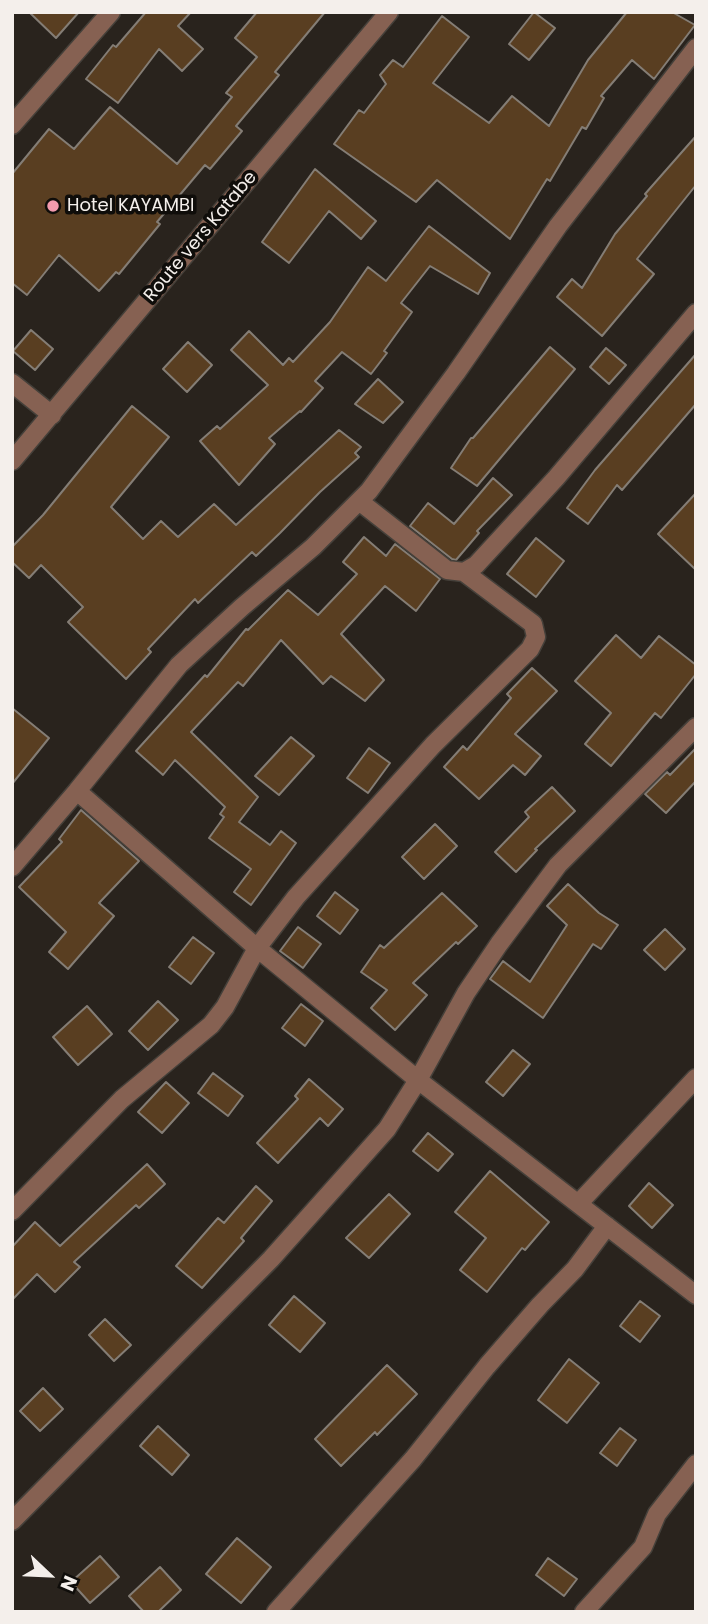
<!DOCTYPE html>
<style>
body{margin:0}
#map{position:relative;width:708px;height:1624px;overflow:hidden;background:#29231d;font-family:Poppins,sans-serif}
canvas{display:block}
.frame{position:absolute;inset:0;border:14px solid #f4efeb;pointer-events:none}
.north{position:absolute;left:14px;top:1540px;width:70px;height:70px;-webkit-text-stroke:5px #0f0d0a;paint-order:stroke;rotate:113deg;font-size:19px;font-weight:700;line-height:28px;text-align:center;color:#f4efeb}
.north::after{content:'';display:block;margin:auto;width:24px;height:32px;background:#f4efeb;clip-path:polygon(50% 0,100% 100%,50% 72%,0 100%)}
</style>
<div id="map">
<canvas width="708" height="1624"></canvas>
<div class="frame"></div>
<div class="north">N</div>
</div>
<script>
const context = document.querySelector('canvas').getContext('2d');
context.lineJoin = 'round';
function fillPath(path, color) {
  context.fillStyle = color;
  context.fill(path, 'evenodd');
}
function stroke(path, color, width, dash) {
  context.strokeStyle = color;
  context.lineWidth = width;
  context.lineCap = dash ? 'butt' : 'round';
  context.setLineDash(dash || []);
  context.stroke(path);
}
function write(font, color, halo, rows, align = 'center') {
  context.font = font + ' Poppins,sans-serif';
  context.lineWidth = 7;
  context.setLineDash([]);
  context.textBaseline = 'middle';
  context.strokeStyle = halo;
  context.fillStyle = color;
  for (const [text, x, y, turn = 0] of rows) {
    context.save();
    context.translate(x, y);
    context.rotate((+turn || 0) * Math.PI / 180);
    context.textAlign = isNaN(turn) ? turn : align;
    if (halo) context.strokeText(text, 0, 0);
    context.fillText(text, 0, 0);
    context.restore();
  }
}
const building = new Path2D(`
 M29 12H79L56 38Z
 M146 12H191L178 26 203 49 182 71 159 49 118 103 86 79 113 45 116 47Z
 M257 12H325L275 72 279 75 236 126 242 131 210 169 205 165 157 222 160 224 119 274 116 272 99 291 59 255 27 295 12 283V174L49 129 74 149 110 107 177 164 232 97 226 93 257 57 235 38Z
 M534 12 555 28 529 60 509 44Z
 M627 12H672L695 25 654 79 632 60 601 96 604 98 586 129 582 127 550 181 547 179 510 239 437 180 416 202 334 144 359 110 364 113 386 84 380 75 393 60 403 67 442 16 469 37 433 83 489 123 512 96 549 126 588 60Z
 M696 136V185L637 259 654 274 602 336 557 297 572 279 582 288 615 234 647 196 645 194Z
 M315 169 376 221 361 239 329 211 289 263 262 242Z
 M429 226 490 273 478 294 430 266 401 303 412 312 384 351 387 353 371 374 342 352 315 381 323 388 301 412 300 411 269 438 275 444 239 485 200 441 217 426 220 429 268 385 231 350 249 331 283 365 289 358 293 362 330 322 368 267 386 281Z
 M31 330 53 349 35 370 13 351Z
 M188 342 212 365 187 392 163 369Z
 M550 347 575 369 477 486 451 468 471 438H473Z
 M606 348 626 365 609 384 590 367Z
 M696 354V404L622 490 617 485 588 524 567 508 595 470Z
 M378 379 403 402 383 423 355 404Z
 M132 406 169 437 111 507 143 539 161 521 178 537 214 504 236 525 339 430 361 447 355 453 359 457 320 492 280 533 256 556 252 552 198 603 195 599 148 649 151 652 126 679 68 622 83 607 41 565 29 578 12 562V547L43 515Z
 M493 478 512 495 477 531 479 533 456 560 452 559 410 526 428 503 454 524Z
 M696 493V570L658 534Z
 M364 537 386 556 395 544 440 579 416 611 385 586 341 634 384 680 365 701 331 676 323 684 281 640 243 686 238 682 191 732 258 797 239 822 270 845 281 831 296 843 251 905 234 892 251 869 209 838 224 817 220 814 225 807 175 760 163 775 136 751 205 675 207 677 246 629 248 630 288 590 318 615 357 574 343 562Z
 M536 538 564 561 536 597 507 574Z
 M616 635 641 658 659 636 696 665V674L661 718 655 713 611 766 585 744 611 713 575 681Z
 M532 668 557 691 515 734 541 756 525 775 513 765 479 799 444 767 463 746 467 750 511 698 507 694Z
 M12 708 49 738 12 784Z
 M291 737 314 756 279 795 255 776Z
 M369 748 390 763 368 793 347 778Z
 M696 748V781L666 813 645 794 667 772 670 775Z
 M552 787 575 811 535 849 537 850 516 872 495 852 529 817 525 812Z
 M81 810 139 861 99 903 114 916 68 969 49 952 66 932 19 887 62 842 59 839Z
 M435 824 457 846 424 879 402 857Z
 M568 884 599 913 618 925 601 949 593 944 543 1018 490 979 503 961 530 982 567 925 547 906Z
 M335 892 358 910 340 934 317 916Z
 M442 893 477 926 458 944 456 942 413 983 427 995 395 1030 371 1008 387 990 361 972 380 945 384 948Z
 M298 927 321 944 303 968 280 951Z
 M665 929 685 949 665 970 644 950Z
 M193 937 214 953 191 984 169 967Z
 M158 1001 178 1020 148 1050 129 1031Z
 M301 1004 323 1021 305 1046 282 1028Z
 M87 1006 112 1034 78 1065 53 1037Z
 M513 1050 530 1064 503 1096 486 1082Z
 M213 1073 243 1096 228 1116 198 1093Z
 M309 1079 343 1109 328 1126 320 1118 278 1163 257 1143 298 1099 295 1096Z
 M166 1082 189 1103 162 1133 138 1112Z
 M428 1133 453 1154 438 1171 413 1151Z
 M147 1164 165 1184 139 1208 136 1205 74 1262 80 1267 55 1292 37 1274 12 1300V1247L35 1222 60 1246Z
 M490 1171 549 1222 525 1250 522 1248 487 1292 460 1270 486 1238 455 1212Z
 M649 1183 673 1205 652 1228 629 1206Z
 M256 1186 272 1201 241 1238 244 1241 202 1288 176 1266 218 1218 224 1223Z
 M389 1194 410 1214 369 1258 346 1238Z
 M294 1296 325 1323 300 1352 269 1325Z
 M640 1301 660 1316 640 1342 620 1326Z
 M105 1319 131 1345 114 1361 89 1335Z
 M569 1359 599 1383 567 1423 538 1400Z
 M387 1365 417 1394 377 1435 375 1432 341 1466 315 1439Z
 M43 1388 63 1409 40 1431 20 1411Z
 M158 1426 189 1455 172 1475 140 1446Z
 M620 1428 636 1440 617 1466 600 1453Z
 M237 1538 271 1567 241 1603 206 1574Z
 M100 1556 119 1577 90 1603 71 1582Z
 M548 1558 577 1579 564 1596 536 1575Z
 M160 1567 181 1590 158 1612H144L129 1596Z`);
fillPath(building, '#593e21');
stroke(building, '#847d75', 2);
const minor = new Path2D(`
 M12 125 111 12
 M12 383 52 415
 M12 461 389 12
 M359 501 447 570 464 572 476 565 556 478 696 313
 M77 791 257 948 418 1080 696 1295
 M12 867 77 791 179 665 242 607 313 547 369 491 456 373 558 226 696 48
 M579 1203 696 1078
 M12 1211 122 1099 211 1025 225 1007 257 948 296 897 433 745 530 649 536 637 533 624 464 572
 M12 1521 271 1259 387 1129 418 1080 466 993 499 944 558 865 696 727
 M276 1612 413 1459 487 1366 540 1305 575 1269 607 1226
 M584 1612 643 1547 657 1514 696 1464`);
stroke(minor, '#45403a', 21);
stroke(minor, '#866152', 18);
for (const [x, y, r, color] of [
 [53,206,7,"#f29aad"]
]) {
  const dot = new Path2D();
  dot.arc(x, y, r, 0, 2 * Math.PI);
  context.fillStyle = color;
  context.fill(dot);
  stroke(dot, '#0f0d0a', 2.5);
}
write('18px', '#f4efeb', '#0f0d0a', [
 ["Hotel KAYAMBI",67,206]
], 'left');
write('18px', '#f4efeb', '#0f0d0a', [
 ["Route vers Katabe",201,237,-50]
]);
</script>
